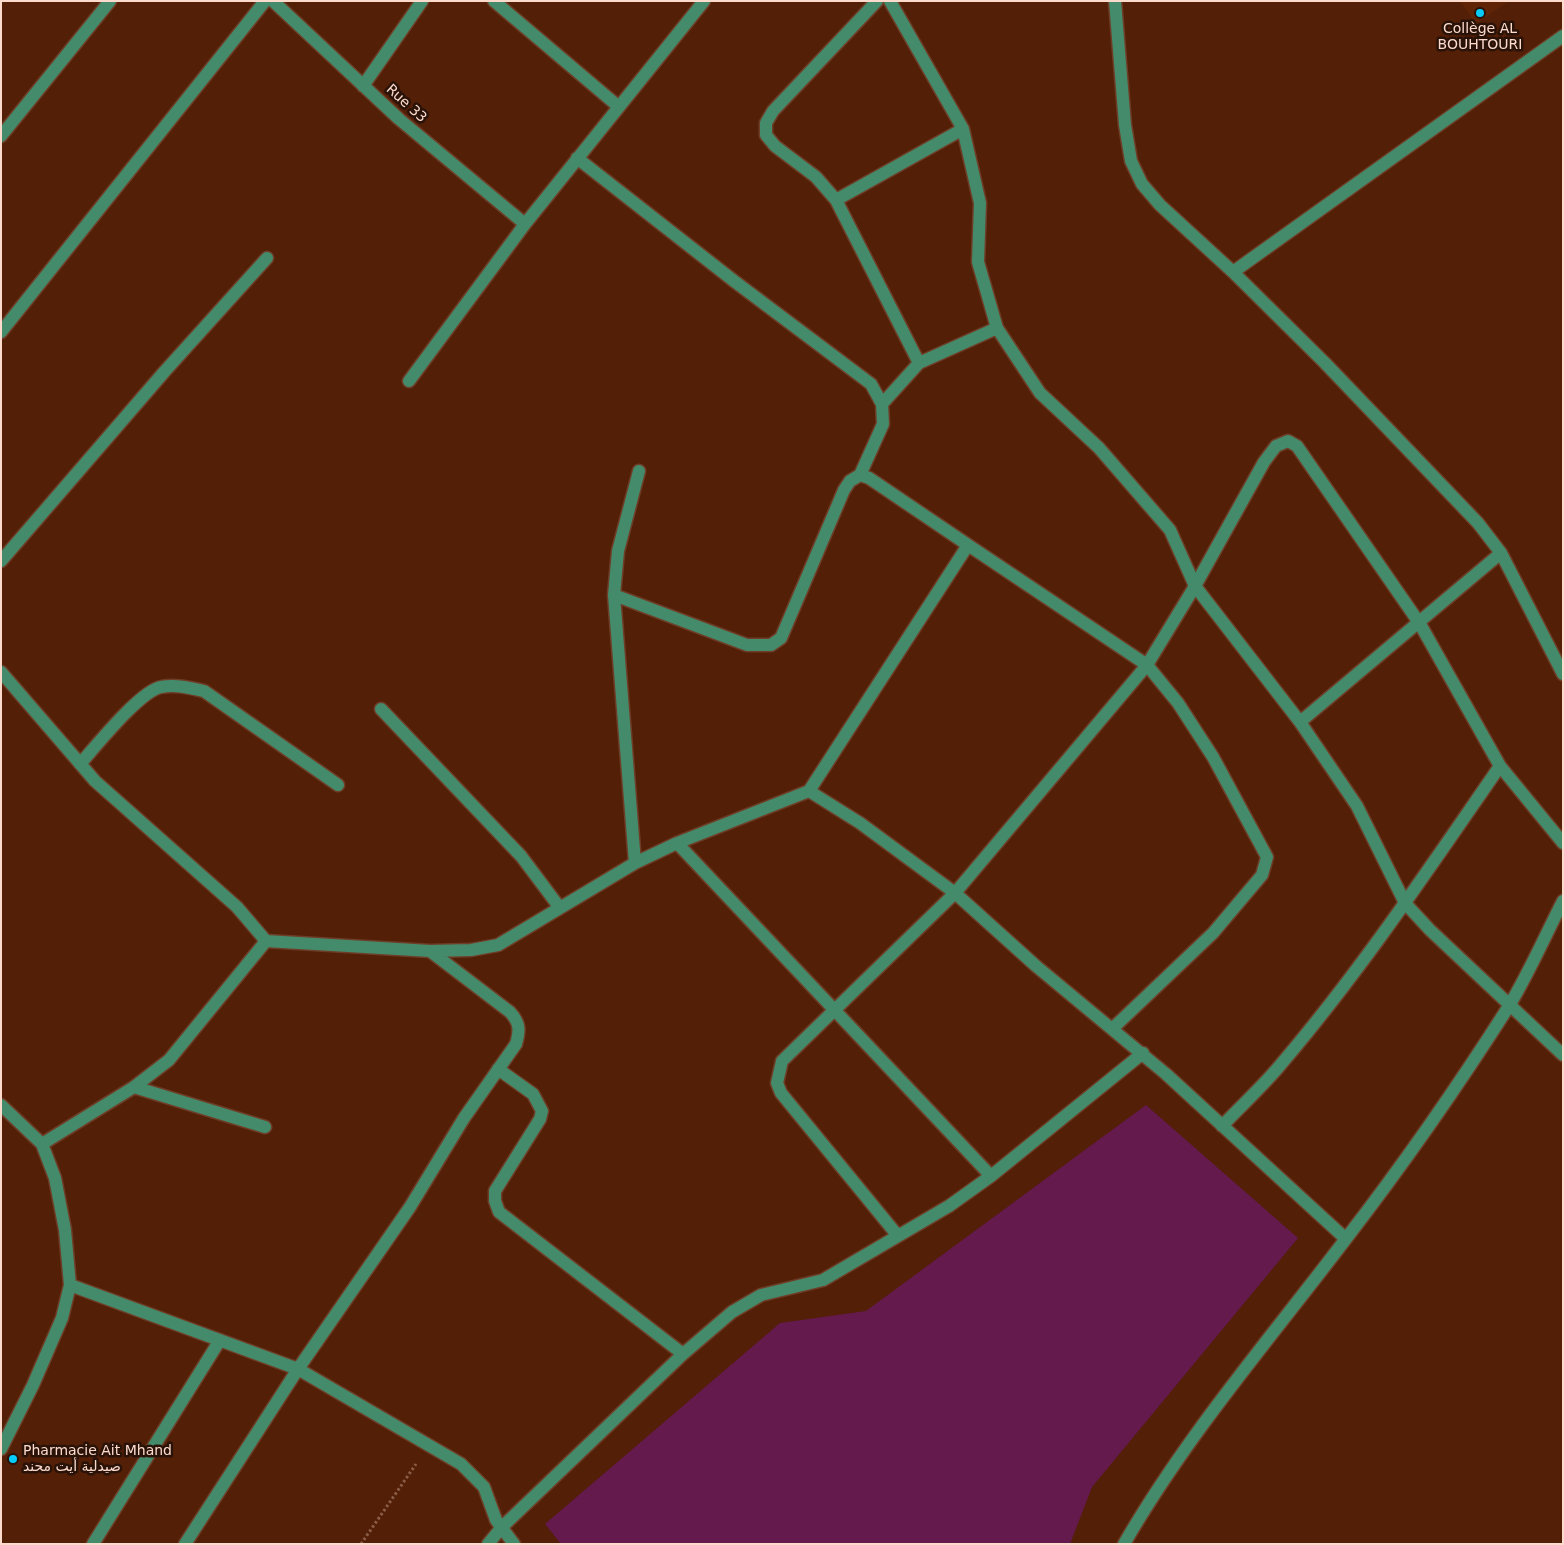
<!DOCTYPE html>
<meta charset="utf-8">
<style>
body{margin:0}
#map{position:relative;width:1564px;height:1545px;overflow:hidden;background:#531f07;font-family:"DejaVu Sans",sans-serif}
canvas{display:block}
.frame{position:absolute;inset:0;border:2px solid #fcdacc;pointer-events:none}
</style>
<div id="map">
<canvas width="1564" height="1545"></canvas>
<div class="frame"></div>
</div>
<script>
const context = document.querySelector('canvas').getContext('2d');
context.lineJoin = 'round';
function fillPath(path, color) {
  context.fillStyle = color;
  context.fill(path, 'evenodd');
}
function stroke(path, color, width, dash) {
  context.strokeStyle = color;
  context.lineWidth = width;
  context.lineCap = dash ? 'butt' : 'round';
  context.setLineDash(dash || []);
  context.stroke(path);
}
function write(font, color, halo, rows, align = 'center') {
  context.font = font + ' "DejaVu Sans",Cairo,sans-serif';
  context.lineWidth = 5;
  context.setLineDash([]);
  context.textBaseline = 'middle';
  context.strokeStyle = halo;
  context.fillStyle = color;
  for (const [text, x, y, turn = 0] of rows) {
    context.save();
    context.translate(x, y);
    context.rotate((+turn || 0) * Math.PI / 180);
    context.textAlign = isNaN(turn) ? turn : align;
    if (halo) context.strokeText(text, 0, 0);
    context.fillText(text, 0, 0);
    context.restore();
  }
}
fillPath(new Path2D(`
 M1460 1H1509L1476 24Z`), '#5f2306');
fillPath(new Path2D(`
 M1146 1105 1298 1238 1092 1487 1070 1544H561L545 1524 780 1323 866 1311Z`), '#641a4d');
const minor = new Path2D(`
 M273 1 399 119 525 224
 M494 1 619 107
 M877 1 773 111 766 123V135L775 146 816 177 836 200 919 363
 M890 1 963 129 980 203 978 262 997 328 1040 393 1099 448 1170 530 1195 586
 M1115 1 1125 125 1131 161 1142 184 1160 205 1233 272 1325 363 1478 523 1501 553 1563 674
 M363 86 422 1
 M1 136 110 1
 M577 158 734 281 871 384 882 404 883 424 860 475
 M836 200 963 129
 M1233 272 1563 36
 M1 332 265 1
 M409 381 525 224 704 1
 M882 404 919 363 997 328
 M1 561 165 371 267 258
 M1195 586 1264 462 1276 446 1288 441 1297 446 1420 624 1500 766 1563 843
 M614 595 747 645H771L781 638 844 490 850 481 860 475 869 478 968 545
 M1 672 95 781 237 907 266 941
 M381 709 521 856 560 908
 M1300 722 1501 553
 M80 764C96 746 140 691 161 687 176 684 190 688 204 691L338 785
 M809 791 968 545 1147 665 1178 703 1213 757 1267 857 1262 875 1213 933 1112 1029
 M677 843 991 1176
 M635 863 614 595 618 551 639 471
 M498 1069 533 1094 542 1111 540 1119 495 1191V1201L499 1212 683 1354
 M134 1087 265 1127
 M1 1105 42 1144 55 1178 65 1230 70 1285 62 1318 33 1385 1 1449
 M1222 1126C1242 1105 1264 1085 1282 1063 1362 969 1430 867 1500 766
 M42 1144 134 1087 169 1060 266 941 430 951 471 950 498 945 635 863 677 843 809 791 860 823 955 893 1036 966 1166 1074 1346 1239
 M898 1236 781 1093 777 1083 782 1061 955 893 1147 665 1195 586 1300 722 1357 806 1405 903 1430 930 1563 1055
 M70 1285 298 1369 461 1464 484 1487 496 1520 514 1544
 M93 1544 220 1340
 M185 1544 298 1369 410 1207 464 1118 516 1044C520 1030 520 1023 510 1012L430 951
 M488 1544 502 1527 683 1354 732 1312 761 1295 823 1280 949 1206 991 1176 1143 1053
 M1124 1544C1187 1435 1269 1340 1345 1240 1403 1165 1458 1086 1509 1006 1529 973 1545 936 1563 901`);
stroke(minor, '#6e3d27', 15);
stroke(new Path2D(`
 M361 1544 416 1464`), '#8b5d48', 3, [2.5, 2.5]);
stroke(minor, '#448b6b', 12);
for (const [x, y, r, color] of [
 [1480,13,5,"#07cbf9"],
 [13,1459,5,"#07cbf9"]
]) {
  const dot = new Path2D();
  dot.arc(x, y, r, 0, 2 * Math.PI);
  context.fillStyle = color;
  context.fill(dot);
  stroke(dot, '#291208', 2);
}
write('14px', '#fcdacc', '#291208', [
 ["Collège AL",1480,29],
 ["BOUHTOURI",1480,45],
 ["Pharmacie Ait Mhand",23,1451,"left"],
 ["صيدلية أيت محند",23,1467,"left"]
]);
write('14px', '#fcdacc', '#291208', [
 ["Rue 33",406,104,42]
]);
</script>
